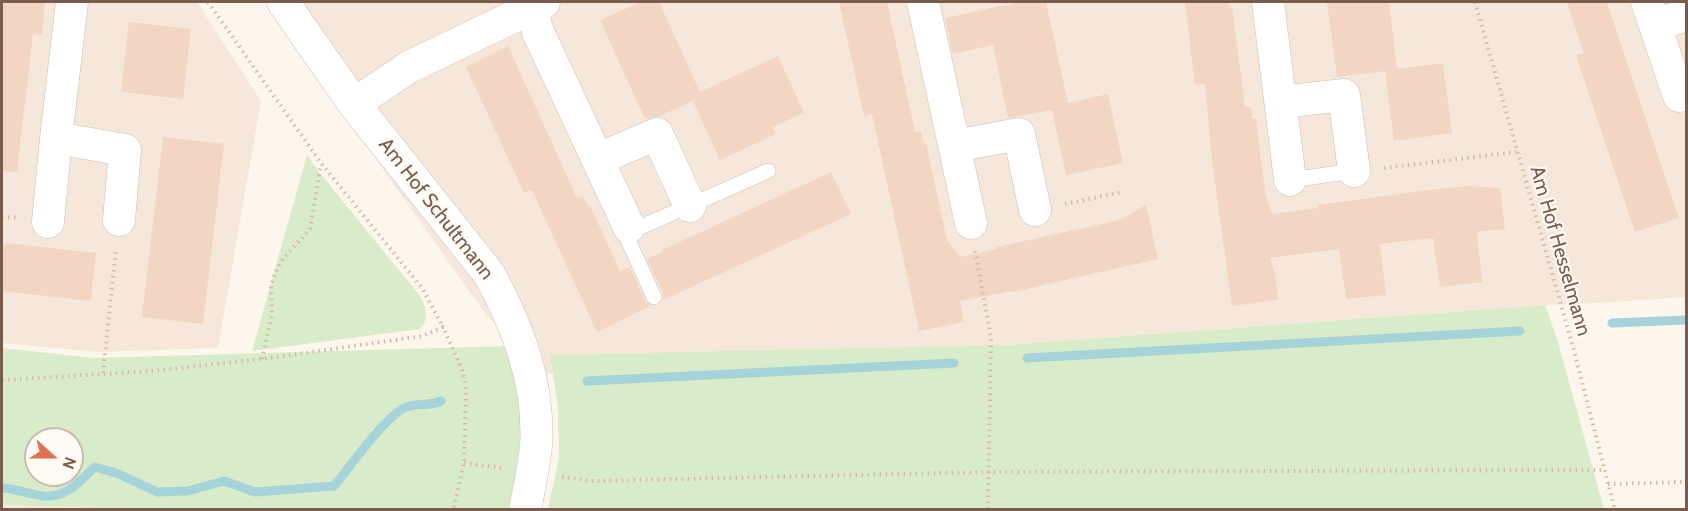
<!DOCTYPE html>
<style>
body{margin:0}
#map{position:relative;width:1688px;height:511px;overflow:hidden;background:#fdf6ec;font-family:Cabin,sans-serif}
canvas{display:block}
.frame{position:absolute;inset:0;border:3px solid #7a5c4d;pointer-events:none}
.north{position:absolute;left:24px;top:427px;width:60px;height:60px;box-sizing:border-box;background:#fffaf3;border:2px solid #cabbb1;border-radius:50%;rotate:111deg;font-size:16px;font-weight:700;line-height:24px;text-align:center;color:#7a5c4d}
.north::after{content:'';display:block;margin:auto;width:21px;height:27px;background:#e76f51;clip-path:polygon(50% 0,100% 100%,50% 72%,0 100%)}
</style>
<div id="map">
<canvas width="1688" height="511"></canvas>
<div class="frame"></div>
<div class="north">N</div>
</div>
<script>
const context = document.querySelector('canvas').getContext('2d');
context.lineJoin = 'round';
function fillPath(path, color) {
  context.fillStyle = color;
  context.fill(path, 'evenodd');
}
function stroke(path, color, width, dash) {
  context.strokeStyle = color;
  context.lineWidth = width;
  context.lineCap = dash ? 'butt' : 'round';
  context.setLineDash(dash || []);
  context.stroke(path);
}
function write(font, color, halo, rows, align = 'center') {
  context.font = font + ' Cabin,sans-serif';
  context.lineWidth = 4.5;
  context.setLineDash([]);
  context.textBaseline = 'middle';
  context.strokeStyle = halo;
  context.fillStyle = color;
  for (const [text, x, y, turn = 0] of rows) {
    context.save();
    context.translate(x, y);
    context.rotate((+turn || 0) * Math.PI / 180);
    context.textAlign = isNaN(turn) ? turn : align;
    if (halo) context.strokeText(text, 0, 0);
    context.fillText(text, 0, 0);
    context.restore();
  }
}
fillPath(new Path2D(`
 M2 2H197L261 101 218 348 98 352 2 343Z
 M265 2H1686V297L1597 303 1545 305 1005 345 530 375 514 342 486 315Z
 M2 505 194 509 2 510Z`), '#f5e8da');
fillPath(new Path2D(`
 M307 155 319 172 420 296C426 308 430 318 420 329L252 351Z
 M1545 305 1558 342 1604 509H548L559 458 558 407 550 355 1005 345Z
 M508 346C511 356 515 367 517 378 525 422 518 466 510 509L194 510 2 505V348L93 358ZM36 439H72V475H36Z`), '#d8ecc9');
stroke(new Path2D(`
 M1612 323 1686 320
 M1027 358 1520 331
 M587 381 954 363
 M2 488C19 488 40 500 57 495 72 491 83 478 95 467L119 474 157 492 188 491 224 481 255 492 334 486C349 468 385 417 404 408 417 402 427 407 441 401`), '#a5d3da', 9);
fillPath(new Path2D(`
 M2 2H45L42 35 33 34 17 172 2 171Z
 M641 2H659L700 92 778 56 804 113 772 127 776 134 720 160 693 101 660 116 645 119 600 20Z
 M839 2H887L915 132 921 131 923 143H926L947 240 960 257 997 249V247L1120 220 1146 205 1158 259 1013 292 1012 291 960 301 964 322 919 331 872 114 864 116Z
 M1021 2H1046L1068 103 1108 94 1123 163 1066 175 1052 110 1008 118 993 45 953 54 945 18Z
 M1185 2H1229L1230 8 1232 7 1245 107H1251L1252 119H1256L1265 191 1272 214 1318 208V205L1437 189 1468 186 1500 188 1505 229 1477 232 1482 282 1440 287 1433 238 1380 244 1386 295 1346 299 1339 249 1270 258 1275 274 1278 300 1232 306 1212 161 1205 84 1195 85Z
 M1339 2H1389L1397 69 1443 63 1452 133 1394 141 1385 71 1337 77 1327 3Z
 M1567 2H1607L1679 218 1635 232 1576 55 1584 53Z
 M129 22 191 29 183 99 121 92Z
 M508 46 577 198 583 196 588 207 590 206 620 271 630 267 645 301 650 306 597 332 532 190 524 193 466 67Z
 M163 137 224 144 203 324 142 317Z
 M831 172 851 214 663 300V293L647 259 663 252 662 250Z
 M5 243 96 253 91 301 2 291V244L5 245Z`), '#f3d5c3');
const lane = new Path2D(`
 M1290 180 1354 171
 M654 297 628 240 629 227 643 226 768 171`);
const street = new Path2D(`
 M283 2 354 104 489 274C518 327 540 384 536 446 534 467 529 488 525 510
 M529 2 538 32 629 227
 M923 2 971 223
 M1268 2 1290 180
 M1647 2 1679 96
 M1655 25 1686 15
 M1281 102 1344 95 1354 171
 M354 104 409 67 544 2
 M56 138 72 2
 M955 146 1019 134 1035 210
 M598 159 657 134 690 206
 M48 222 56 138 125 150 119 220`);
stroke(lane, '#d1beb0', 16);
stroke(street, '#d1beb0', 33);
stroke(new Path2D(`
 M208 2 321 163 422 288 443 327
 M1475 2 1573 347 1615 510
 M1384 168 1516 152
 M1065 204 1122 192
 M2 217 19 218
 M975 251 991 337 988 510
 M262 359 272 315 271 286 275 273 283 259 310 229 321 164
 M103 373 116 248
 M2 380 152 371 262 359 423 336 443 327 462 370 466 386 464 463 453 510
 M464 463 504 468
 M562 477 591 481 988 472 1605 470
 M1608 484 1686 482`), '#d9b8a5', 4, [1.5, 4.5]);
stroke(lane, '#fff', 15);
stroke(street, '#fff', 32);
write('20px', '#7a5c4d', '#fffaf3', [
 ["Am Hof Schultmann",436,209,52],
 ["Am Hof Hesselmann",1560,251,74]
]);
</script>
